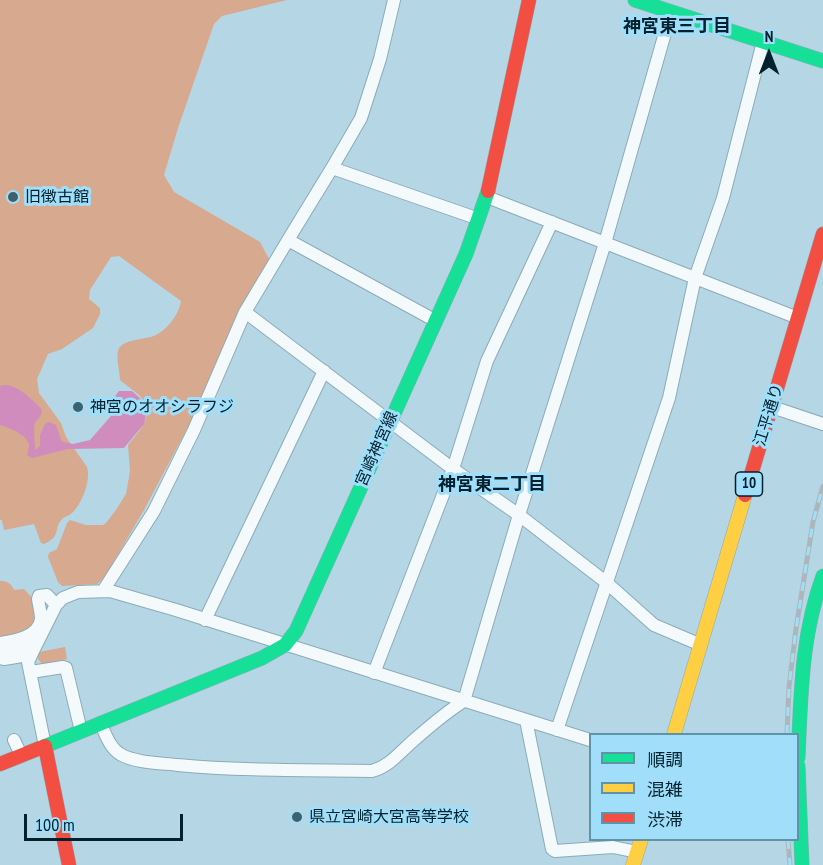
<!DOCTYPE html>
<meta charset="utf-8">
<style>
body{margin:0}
#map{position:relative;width:823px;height:865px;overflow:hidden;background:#b4d6e5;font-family:"PT Sans Narrow","Noto Sans JP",sans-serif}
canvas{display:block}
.legend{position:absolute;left:589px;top:733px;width:210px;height:108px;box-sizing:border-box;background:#a0def9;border:2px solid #6093a8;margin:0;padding:8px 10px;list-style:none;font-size:18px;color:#00222e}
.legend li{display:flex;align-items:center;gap:12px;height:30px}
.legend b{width:30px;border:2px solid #6093a8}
.north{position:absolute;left:739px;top:24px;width:60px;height:60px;-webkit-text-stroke:4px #a0def9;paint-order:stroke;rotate:0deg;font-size:16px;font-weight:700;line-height:24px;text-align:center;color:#00222e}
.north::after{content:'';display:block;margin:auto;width:21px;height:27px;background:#00222e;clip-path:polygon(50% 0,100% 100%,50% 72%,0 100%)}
.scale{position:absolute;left:24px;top:814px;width:159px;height:27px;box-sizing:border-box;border:3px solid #00222e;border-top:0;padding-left:8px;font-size:18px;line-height:21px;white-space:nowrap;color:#00222e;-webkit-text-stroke:4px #a0def9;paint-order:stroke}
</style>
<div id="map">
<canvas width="823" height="865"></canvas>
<ul class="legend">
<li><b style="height:8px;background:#16e098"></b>順調</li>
<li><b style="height:8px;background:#ffcf43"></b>混雑</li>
<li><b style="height:8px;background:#f24e42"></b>渋滞</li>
</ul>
<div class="north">N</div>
<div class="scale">100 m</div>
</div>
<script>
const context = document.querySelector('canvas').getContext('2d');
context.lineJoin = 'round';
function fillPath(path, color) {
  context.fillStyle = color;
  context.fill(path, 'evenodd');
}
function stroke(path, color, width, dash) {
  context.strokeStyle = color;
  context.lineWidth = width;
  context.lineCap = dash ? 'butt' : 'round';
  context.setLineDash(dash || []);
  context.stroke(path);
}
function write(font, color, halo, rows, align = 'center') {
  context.font = font + ' "PT Sans Narrow","Noto Sans JP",sans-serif';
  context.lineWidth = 6;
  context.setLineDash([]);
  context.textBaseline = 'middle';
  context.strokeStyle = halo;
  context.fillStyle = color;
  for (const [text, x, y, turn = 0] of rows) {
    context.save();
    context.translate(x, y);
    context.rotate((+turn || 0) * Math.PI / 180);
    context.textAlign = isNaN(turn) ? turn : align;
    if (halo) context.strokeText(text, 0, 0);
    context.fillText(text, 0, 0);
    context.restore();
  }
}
fillPath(new Path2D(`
 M0 0H287L222 16 214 24 178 128 164 175 174 192 260 242 269 259 239 313 199 406 144 510 104 578 97 584 62 586 58 582 48 557 49 553 57 549 67 523 70 520 86 525H103L106 523 116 510 126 494 130 471 128 445C140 430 157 414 139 395 133 390 126 385 120 380 120 373 116 357 118 351 121 338 148 340 156 335 168 329 179 314 181 301L119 256 111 257 90 290 89 299 100 308V314L93 328 62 349 48 354 37 379 39 393 61 423 66 437 87 467C91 479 83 501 74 511 71 515 66 516 62 519 53 529 62 536 44 544L41 543 34 524 4 530 2 520H0Z
 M0 581C7 581 11 583 14 590L24 589 33 599 36 620 32 627 23 632 0 637Z
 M65 647 67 659 42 664 38 659 39 652Z`), '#d7a98f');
fillPath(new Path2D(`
 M5 385C18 385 34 401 42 410 41 418 38 417 35 423 33 426 35 443 35 448L36 450 40 446V435L45 424 49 422 56 425 61 440 63 442 73 444 90 440 111 416 112 400 119 391H132L143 401 146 415 144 424 124 448 68 449 32 458 27 455C28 452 29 447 29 445 27 434 9 428 0 425V386Z`), '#cf8cbc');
const street = new Path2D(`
 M332 168 479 219
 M487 197 798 318
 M288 240 436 321
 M245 312 453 469 519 515 607 583 654 625 701 645
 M772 407 823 424
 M103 591 154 511 194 430 245 312 288 240 332 168 361 118 380 59 394 0
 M205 620 324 371
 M0 643C14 641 39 637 41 619 41 613 39 606 38 599L39 596 47 595 56 605
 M0 645 14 652 25 648 34 638
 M0 658 4 659 22 656
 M31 672 63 667 66 668 81 731
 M374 673 453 469 487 361 552 222
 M526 720 552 849 555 851 613 847 637 852
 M100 723C106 734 109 747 120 754 135 763 161 763 178 765 242 771 307 770 372 771 390 766 400 752 414 740 430 726 446 712 464 701L519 515 605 243 671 12
 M557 730 669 398 695 278 723 198 763 42
 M14 740 21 755
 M45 746 28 662 34 649 56 605 63 598 78 592 110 591 176 610 590 740`);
const fast = new Path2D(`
 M635 0 823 61
 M45 746 262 658 285 645 296 631 466 254 488 191
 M798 758C801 695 801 636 823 576
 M798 766 802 865`);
const slow = new Path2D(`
 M674 734 745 495
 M633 865 641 840`);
const jam = new Path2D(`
 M488 191 529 0
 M745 495 823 234
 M0 764 45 746 69 865`);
stroke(street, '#8cabb8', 14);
stroke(fast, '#8cabb8', 15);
stroke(slow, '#8cabb8', 15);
stroke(jam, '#8cabb8', 15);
stroke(street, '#f4f9fb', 12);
stroke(fast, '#16e098', 14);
stroke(slow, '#ffcf43', 14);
stroke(jam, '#f24e42', 14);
const rail = new Path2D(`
 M787 734 789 687 796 629 813 522 823 486
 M788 840 790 865`);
stroke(rail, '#adb7bb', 5);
stroke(rail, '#a0def9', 3, [9]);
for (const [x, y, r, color] of [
 [13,197,6,"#3f616e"],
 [78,407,6,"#3f616e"],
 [297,817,6,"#3f616e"]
]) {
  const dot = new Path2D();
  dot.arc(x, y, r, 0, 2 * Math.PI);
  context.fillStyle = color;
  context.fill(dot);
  stroke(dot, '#a0def9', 2);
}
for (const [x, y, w] of [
 [749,484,27]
]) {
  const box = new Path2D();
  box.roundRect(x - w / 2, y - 12, w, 24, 4.5);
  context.fillStyle = '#a0def9';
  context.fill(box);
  stroke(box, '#00222e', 1.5);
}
write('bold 15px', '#00222e', null, [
 ["10",749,484]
]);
write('16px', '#00222e', '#a0def9', [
 ["旧徴古館",25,197],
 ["神宮のオオシラフジ",90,407],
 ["県立宮崎大宮高等学校",309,817]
], 'left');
write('16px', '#00222e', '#a0def9', [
 ["江平通り",769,415,-73],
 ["宮崎神宮線",377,449,-66]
]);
write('bold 18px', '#00222e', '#a0def9', [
 ["神宮東三丁目",677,27],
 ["神宮東二丁目",492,485]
]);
</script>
